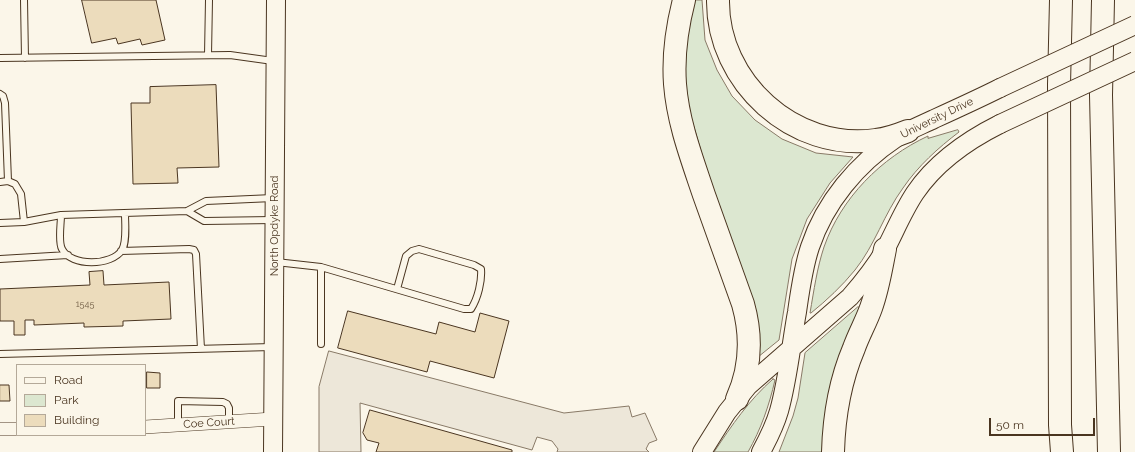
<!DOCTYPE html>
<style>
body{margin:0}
#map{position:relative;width:1135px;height:452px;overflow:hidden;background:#fbf6e9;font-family:Raleway,sans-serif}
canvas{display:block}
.legend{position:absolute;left:16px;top:364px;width:130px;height:72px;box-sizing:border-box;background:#fbf6e9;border:1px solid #b4a999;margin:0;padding:5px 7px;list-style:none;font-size:12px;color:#4a3520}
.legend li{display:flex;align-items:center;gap:8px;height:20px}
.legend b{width:20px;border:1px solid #b4a999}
.scale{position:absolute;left:989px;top:418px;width:106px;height:18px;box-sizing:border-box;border:2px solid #4a3520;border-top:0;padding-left:5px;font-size:12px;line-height:14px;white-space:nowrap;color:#4a3520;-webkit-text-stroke:3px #fbf6e9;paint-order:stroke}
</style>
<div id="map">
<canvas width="1135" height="452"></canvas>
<ul class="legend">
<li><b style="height:5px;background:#fbf6e9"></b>Road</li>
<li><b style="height:11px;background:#dce7d0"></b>Park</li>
<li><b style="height:11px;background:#ecdcbc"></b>Building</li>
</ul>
<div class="scale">50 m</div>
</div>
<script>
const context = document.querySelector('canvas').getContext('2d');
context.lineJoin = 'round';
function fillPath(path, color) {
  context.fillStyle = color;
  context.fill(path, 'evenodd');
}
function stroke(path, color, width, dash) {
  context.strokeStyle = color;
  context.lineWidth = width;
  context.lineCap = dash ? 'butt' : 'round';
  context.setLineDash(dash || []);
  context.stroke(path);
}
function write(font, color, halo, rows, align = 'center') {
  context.font = font + ' Raleway,sans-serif';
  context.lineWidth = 3;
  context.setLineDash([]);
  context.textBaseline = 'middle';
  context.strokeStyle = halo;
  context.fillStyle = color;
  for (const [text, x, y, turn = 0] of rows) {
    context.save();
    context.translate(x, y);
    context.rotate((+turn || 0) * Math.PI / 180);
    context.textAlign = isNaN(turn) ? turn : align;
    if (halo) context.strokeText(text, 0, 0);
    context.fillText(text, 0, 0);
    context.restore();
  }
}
const green = new Path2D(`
 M694 0H702L705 40 717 70 732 96 755 120 782 139 816 153 853 157 830 183 807 219 792 259 779 340 758 357 718 209 684 93 687 20Z
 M958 130 959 132C938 148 918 166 903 188 884 214 875 245 855 270 842 286 827 300 811 313H810C814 290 817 268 824 247 841 198 881 158 928 136V138Z
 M858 307H861L824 452H779L793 416 798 398 805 353Z
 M773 379 775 380C769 406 761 429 748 452H714C732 425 749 400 773 379Z`);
fillPath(green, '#dce7d0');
stroke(green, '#887966', 1);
const parking = new Path2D(`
 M329 351 564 413 629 406 632 417 645 413 657 440 649 443 646 449 649 452H557L558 449 552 441 537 437 532 450 360 403 361 452H319V387Z`);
fillPath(parking, '#ede7d9');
stroke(parking, '#887966', 1);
const building = new Path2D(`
 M82 0H156L165 40 142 45 140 39 118 44 116 38 92 43Z
 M216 85 219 167 177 168 178 183 133 184 131 103H150V87Z
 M103 271 104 285 169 282 171 319 123 321V326L84 327V323L34 325V320H25V335H14V321H0V289L90 285 89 272Z
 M348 311 436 334 439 322 475 332 480 313 509 321 494 378 430 361 427 372 338 348Z
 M147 372 160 373V388H147Z
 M0 385H9L10 401H0Z
 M370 410 512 450V452H376L379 443 367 440 363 433Z`);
fillPath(building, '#ecdcbc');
stroke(building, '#4a3520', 1);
const service = new Path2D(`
 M24 0 25 58
 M208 55 209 0
 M0 58 230 55 273 61
 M0 94 3 96 5 103 8 181 15 184 21 194 24 222
 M0 182 8 181
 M187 211 204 221 273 220
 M61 215C61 224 58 242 62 249 71 267 112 266 122 250 127 242 125 223 125 214
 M0 223 24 222 61 215 187 211 206 201 273 198
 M121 251 189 249 194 250 196 254 201 349
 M0 259 68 255
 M276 262 321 267V344
 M321 267 464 309H471C478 298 482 281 481 269L474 265 419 249 412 251 406 256 397 289
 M0 354 272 347
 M178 425V401L223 402 227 404 229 408V421`);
const minor = new Path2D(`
 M145 427 273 419
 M0 429H17`);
const secondary = new Path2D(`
 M273 452 276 0
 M702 452 727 412 748 386 850 297C863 282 875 267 885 250 895 231 903 211 915 193 936 162 966 141 1000 124
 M761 452C768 439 775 425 779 411 788 379 791 345 797 312 800 291 803 268 810 247 825 202 857 164 896 138 908 130 922 125 934 119 956 109 978 99 1000 88`);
const motorway = new Path2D(`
 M684 0C677 27 673 56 675 84 678 123 692 159 704 195 717 231 730 267 743 304 752 336 751 368 737 399
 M718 0C717 82 794 152 876 140 887 139 898 135 908 131
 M1061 0 1059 85 1060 425 1062 452
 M1103 0 1101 95 1109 452
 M833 452C834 416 840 381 854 348 859 334 866 322 871 308 878 289 881 269 885 249`);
stroke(service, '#4a3520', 8);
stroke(minor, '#4a3520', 14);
stroke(secondary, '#4a3520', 20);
stroke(motorway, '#4a3520', 24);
stroke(service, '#fbf6e9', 6);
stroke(minor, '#fbf6e9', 13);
stroke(secondary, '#fbf6e9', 18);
stroke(motorway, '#fbf6e9', 22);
const secondaryBridge = new Path2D(`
 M1000 88 1135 25
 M1000 124 1135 61`);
stroke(secondaryBridge, '#4a3520', 20, []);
stroke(secondaryBridge, '#fbf6e9', 18);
write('9px', '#725f47', null, [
 ["1545",85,304]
]);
write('11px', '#4a3520', '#fbf6e9', [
 ["University Drive",937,118,-26],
 ["North Opdyke Road",275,226,-90],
 ["Coe Court",209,423,-4]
]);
</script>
